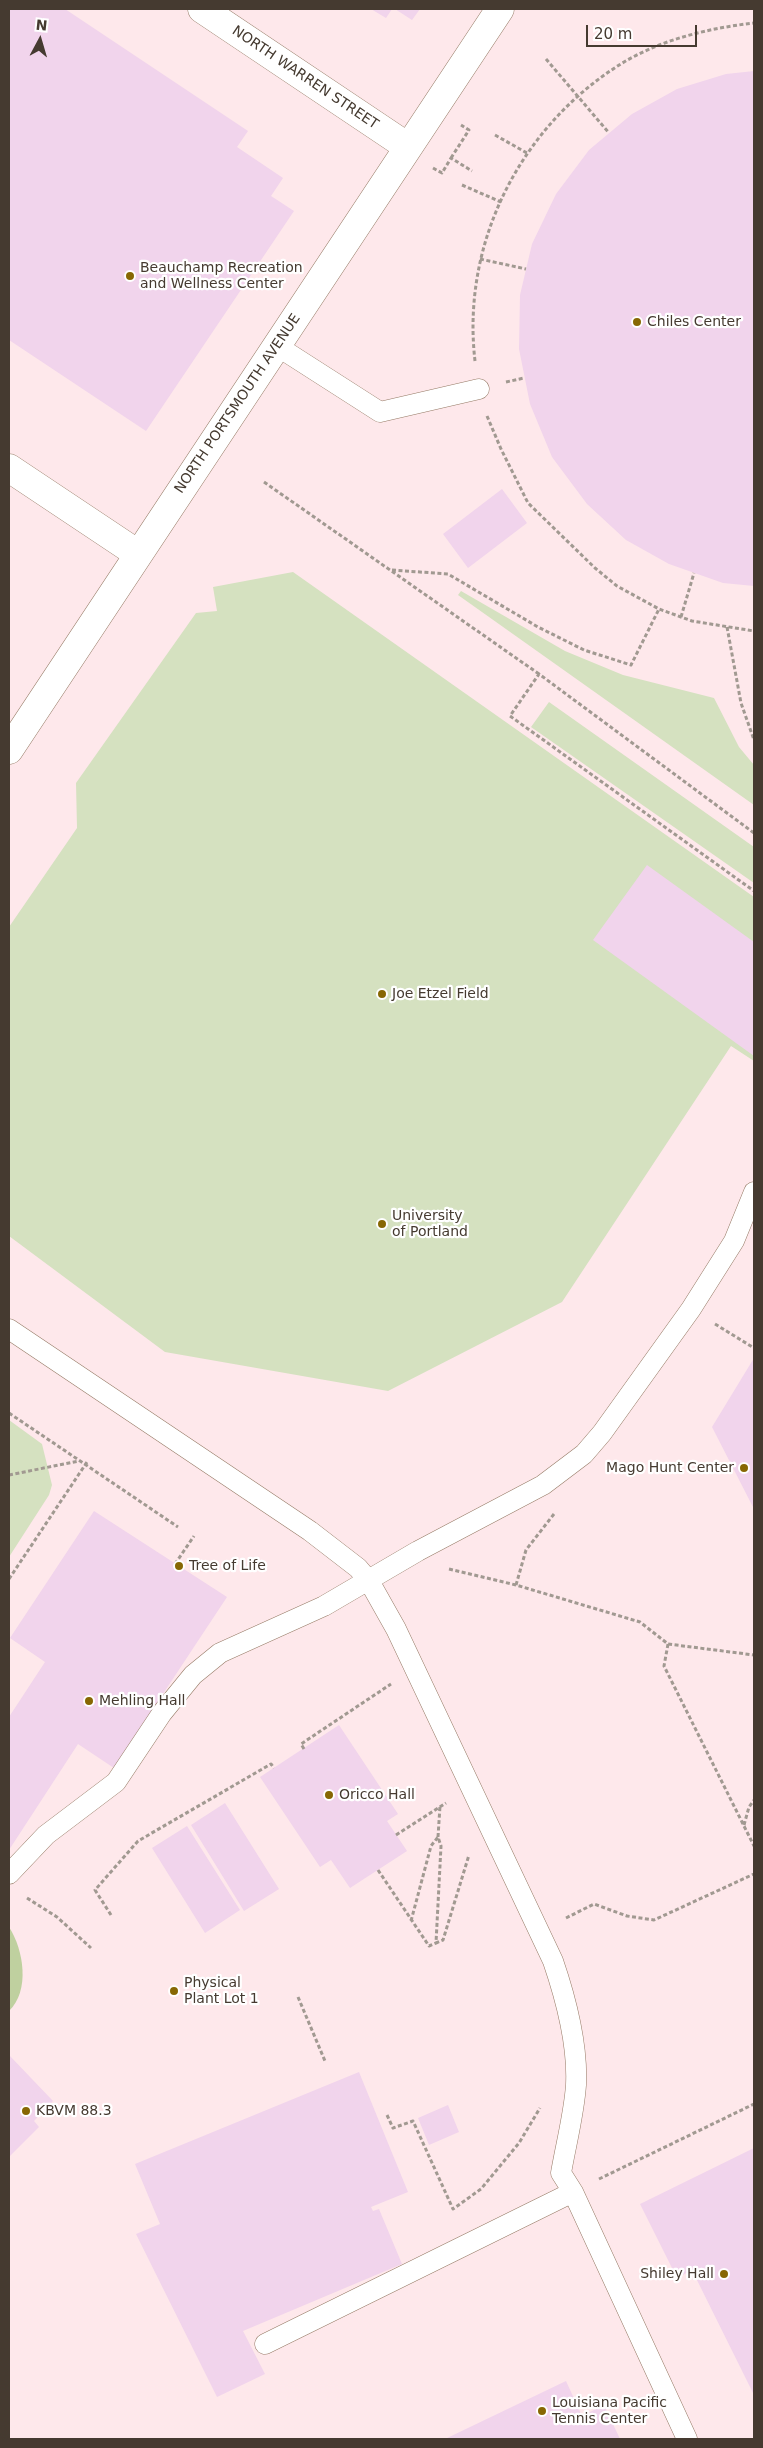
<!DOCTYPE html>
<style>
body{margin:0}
#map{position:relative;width:763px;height:2448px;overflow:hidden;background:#fdf7f2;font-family:"DejaVu Sans",sans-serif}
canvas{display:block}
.frame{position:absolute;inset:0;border:10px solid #453a30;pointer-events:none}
.north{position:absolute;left:15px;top:15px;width:50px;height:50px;-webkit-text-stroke:4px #fff;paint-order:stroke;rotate:6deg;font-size:14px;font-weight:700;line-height:20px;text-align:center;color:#453a30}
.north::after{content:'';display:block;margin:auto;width:18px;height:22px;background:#453a30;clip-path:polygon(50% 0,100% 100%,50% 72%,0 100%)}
.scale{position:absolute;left:586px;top:25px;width:111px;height:22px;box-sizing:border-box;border:2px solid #453a30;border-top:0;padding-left:6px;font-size:15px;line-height:18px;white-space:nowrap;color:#453a30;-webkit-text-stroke:4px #fff;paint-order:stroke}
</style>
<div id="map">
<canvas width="763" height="2448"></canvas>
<div class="frame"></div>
<div class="north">N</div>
<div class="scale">20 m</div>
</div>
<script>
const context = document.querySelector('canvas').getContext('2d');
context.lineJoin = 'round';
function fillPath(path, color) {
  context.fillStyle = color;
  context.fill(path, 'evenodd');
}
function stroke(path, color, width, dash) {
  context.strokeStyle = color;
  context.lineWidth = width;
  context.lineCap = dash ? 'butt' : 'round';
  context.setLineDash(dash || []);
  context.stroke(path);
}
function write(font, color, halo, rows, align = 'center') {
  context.font = font + ' "DejaVu Sans",sans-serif';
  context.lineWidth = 4.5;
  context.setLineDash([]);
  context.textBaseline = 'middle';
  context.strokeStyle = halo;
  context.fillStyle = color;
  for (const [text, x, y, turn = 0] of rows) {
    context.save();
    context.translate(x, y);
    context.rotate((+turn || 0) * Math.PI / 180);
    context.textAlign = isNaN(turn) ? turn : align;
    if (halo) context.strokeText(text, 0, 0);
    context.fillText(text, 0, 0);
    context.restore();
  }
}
fillPath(new Path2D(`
 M9 9H754V2439H9Z`), '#fee8eb');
fillPath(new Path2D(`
 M293 572 754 897V1061L731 1046 562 1302 388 1391 165 1352 9 1236V927L77 828 76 783 196 613 217 611 213 587Z
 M461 591 565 651 623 675 714 698 739 747 754 765V805L458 595Z
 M549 702 754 847V883L531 727Z
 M9 1420 42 1444 52 1485 49 1495 9 1557Z`), '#d5e1c0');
fillPath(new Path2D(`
 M9 1927C24 1950 30 1991 9 2011Z`), '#bfd09f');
fillPath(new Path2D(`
 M9 9H65L248 131 237 147 283 178 271 196 294 211 146 431 9 340Z
 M371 9H392L386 18Z
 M395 9H420L412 20Z
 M754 71V586L723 583 669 564 626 540 587 504 552 457 530 404 519 349 520 295 532 244 556 194 589 150 632 114 677 89 726 74Z
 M502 489 527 523 468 568 443 534Z
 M647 865 754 942V1056L593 940Z
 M754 1358V1509L712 1427Z
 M94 1511 227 1597 114 1768 78 1744 9 1850V1717L45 1662 10 1638Z
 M339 1725 398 1814 387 1821 407 1851 350 1888 331 1860 320 1867 260 1777Z
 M225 1803 279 1889 244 1911 191 1825Z
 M187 1826 240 1910 205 1933 152 1848Z
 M9 2055 53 2101 34 2121 39 2127 9 2157Z
 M359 2072 408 2192 371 2207 373 2211 379 2209 402 2264 243 2331 265 2374 217 2397 136 2234 160 2224 135 2164Z
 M448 2105 459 2132 429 2145 418 2118Z
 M754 2148V2395L692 2270 677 2278 640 2204Z
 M566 2381 582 2416 604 2405 620 2439H445Z`), '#f1d4ec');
const service = new Path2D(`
 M277 346 380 412 479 389
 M9 1329 310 1531 358 1568 369 1581 396 1629 553 1961C566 1999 578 2044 576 2085 574 2114 566 2144 561 2173L573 2192 687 2439
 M9 1874 46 1835 116 1782 162 1713 193 1675 220 1653 324 1606 418 1551 543 1485 584 1454 602 1433 691 1309 734 1241 754 1192
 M265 2344 573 2192`);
const minor = new Path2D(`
 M202 9 408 147
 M9 468 138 554
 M9 750 500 9`);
stroke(service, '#957a65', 21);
stroke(minor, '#957a65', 29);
stroke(new Path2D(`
 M546 59 609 133
 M495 135 527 153
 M451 158 469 130 461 125
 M433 168 442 173 451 158 472 171
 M462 185 501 202
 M480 259 526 269
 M475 361C461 241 522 124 624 62 663 39 710 28 754 23
 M506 382 524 378
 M487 416 501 449 528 503 595 568 617 586 659 609 692 621 754 631
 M264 482 539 674
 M392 570 448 574 538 627 584 650 631 665 659 609
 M681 617 694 573
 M727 627 741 703 754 740
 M754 833 539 674 510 716 754 891
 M715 1324 754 1348
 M9 1413 178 1527
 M9 1475 79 1461
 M175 1564 194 1536
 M449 1569 516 1585 640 1622 668 1644 754 1655
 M9 1579 87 1462
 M516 1585 526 1550 554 1514
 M668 1644 664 1666 754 1846
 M304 1749 301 1744 391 1684
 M744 1825 749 1807 754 1800
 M396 1835 446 1803
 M438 1837 440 1806
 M378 1870 429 1946 436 1943
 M27 1898 57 1917 91 1948
 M111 1915 95 1890 138 1841 271 1764 274 1768
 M566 1918 594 1904 627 1916 654 1920 754 1874
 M411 1921 431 1846 438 1837 441 1846 436 1943 443 1940 469 1855
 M298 1997 325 2061
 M387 2115 393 2128 413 2121 453 2209 481 2189 519 2143 540 2108
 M599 2179 754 2104`), '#a19991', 3, [4, 2.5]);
stroke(service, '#fff', 20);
stroke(minor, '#fff', 28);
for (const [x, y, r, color] of [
 [130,276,5,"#876703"],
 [637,322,5,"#876703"],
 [382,994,5,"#876703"],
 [382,1224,5,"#876703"],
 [744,1468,5,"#876703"],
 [179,1566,5,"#876703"],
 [89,1701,5,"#876703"],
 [329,1795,5,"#876703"],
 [174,1991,5,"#876703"],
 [26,2111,5,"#876703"],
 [724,2274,5,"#876703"],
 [542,2411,5,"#876703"]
]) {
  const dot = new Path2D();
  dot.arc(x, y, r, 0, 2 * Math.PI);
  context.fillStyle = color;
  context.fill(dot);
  stroke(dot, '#fff', 2);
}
write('14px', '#453a30', '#fff', [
 ["NORTH WARREN STREET",305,78,34],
 ["NORTH PORTSMOUTH AVENUE",238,404,-56]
]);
write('14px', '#453a30', '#fff', [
 ["Beauchamp Recreation",140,268],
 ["and Wellness Center",140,284],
 ["Chiles Center",647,322],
 ["Joe Etzel Field",392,994],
 ["University",392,1216],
 ["of Portland",392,1232],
 ["Mago Hunt Center",734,1468,"right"],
 ["Tree of Life",189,1566],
 ["Mehling Hall",99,1701],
 ["Oricco Hall",339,1795],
 ["Physical",184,1983],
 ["Plant Lot 1",184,1999],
 ["KBVM 88.3",36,2111],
 ["Shiley Hall",714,2274,"right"],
 ["Louisiana Pacific",552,2403],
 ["Tennis Center",552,2419]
], 'left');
</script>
